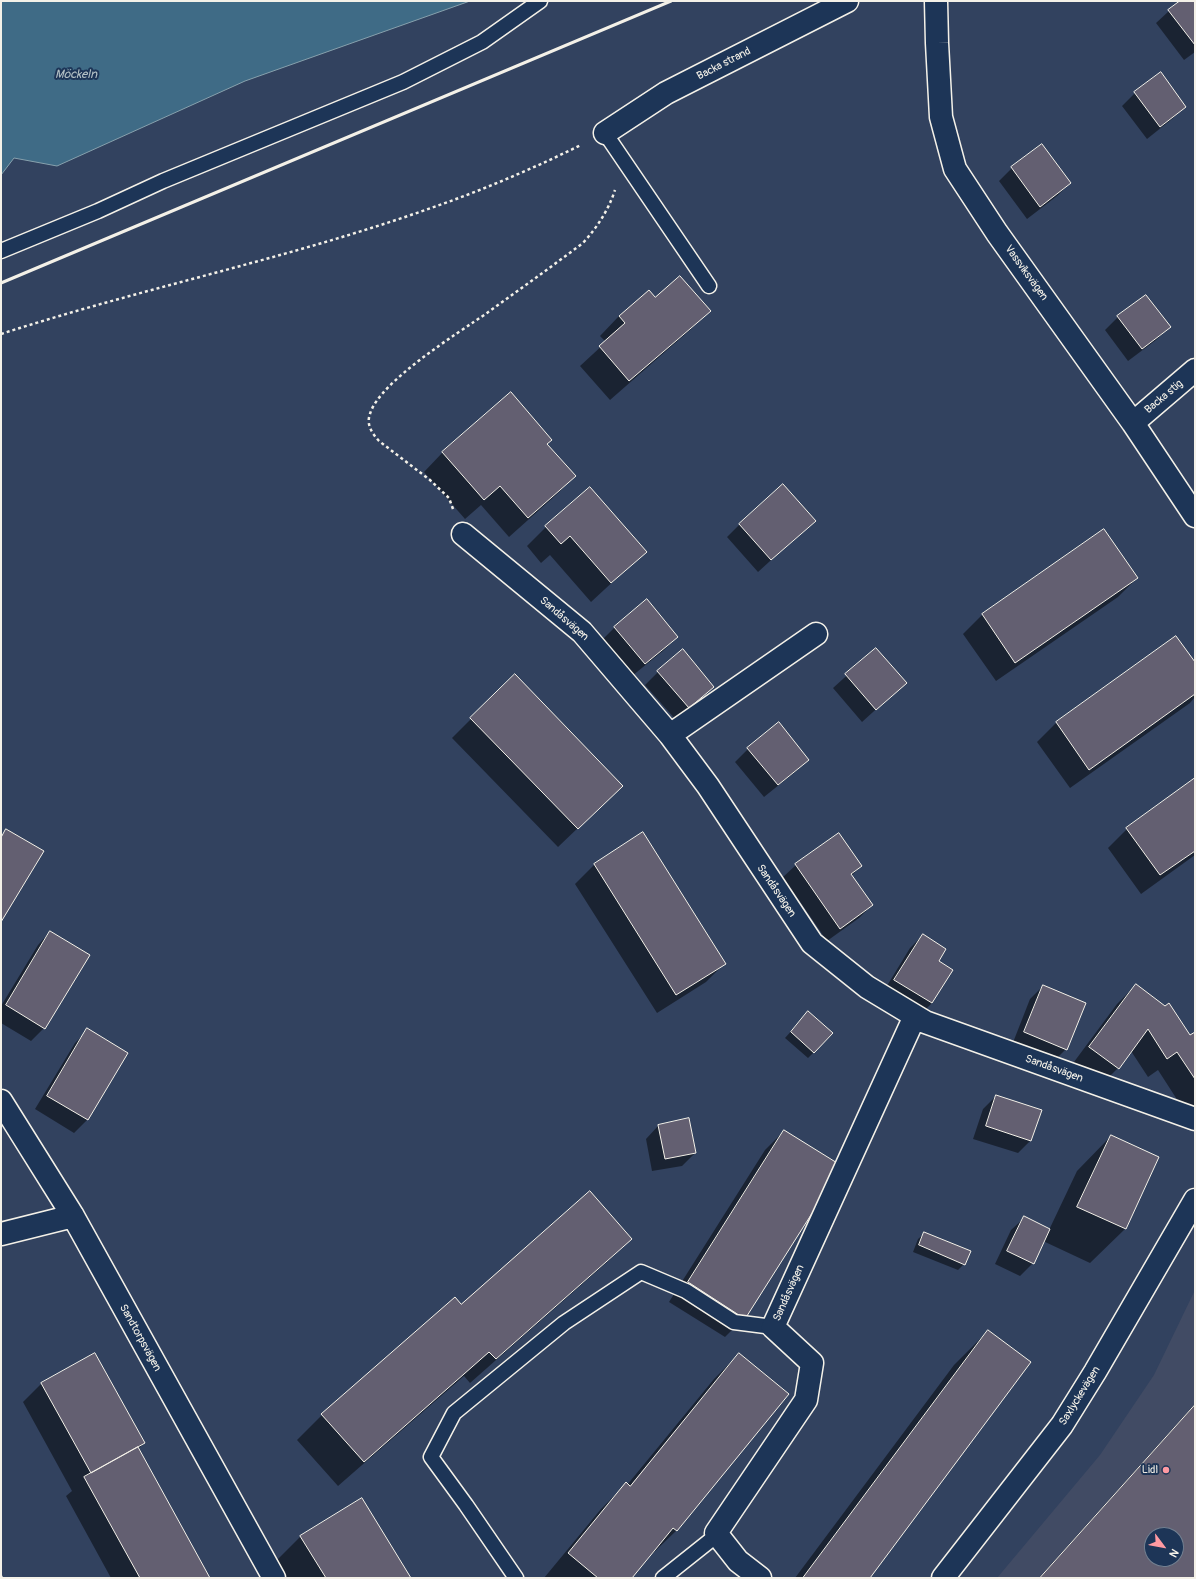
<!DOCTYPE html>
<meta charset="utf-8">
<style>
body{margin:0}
#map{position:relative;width:1196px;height:1579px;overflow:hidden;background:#32425f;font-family:Pangolin,sans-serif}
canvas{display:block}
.frame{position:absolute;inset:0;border:2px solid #f4f1e8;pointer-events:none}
.north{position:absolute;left:1144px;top:1527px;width:40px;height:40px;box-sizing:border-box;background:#1d3557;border:1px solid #738091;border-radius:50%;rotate:122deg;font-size:11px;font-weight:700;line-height:16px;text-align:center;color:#f4f1e8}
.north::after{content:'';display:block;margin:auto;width:14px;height:18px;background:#ff9aa2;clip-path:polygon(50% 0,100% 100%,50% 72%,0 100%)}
</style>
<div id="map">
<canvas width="1196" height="1579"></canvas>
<div class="frame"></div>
<div class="north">N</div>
</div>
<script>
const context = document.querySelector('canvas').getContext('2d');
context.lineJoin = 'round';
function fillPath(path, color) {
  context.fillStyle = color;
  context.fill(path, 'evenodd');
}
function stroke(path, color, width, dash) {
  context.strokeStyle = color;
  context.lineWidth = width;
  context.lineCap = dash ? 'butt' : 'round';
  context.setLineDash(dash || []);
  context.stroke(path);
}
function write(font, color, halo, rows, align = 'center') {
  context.font = font + ' Pangolin,sans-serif';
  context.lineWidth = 4;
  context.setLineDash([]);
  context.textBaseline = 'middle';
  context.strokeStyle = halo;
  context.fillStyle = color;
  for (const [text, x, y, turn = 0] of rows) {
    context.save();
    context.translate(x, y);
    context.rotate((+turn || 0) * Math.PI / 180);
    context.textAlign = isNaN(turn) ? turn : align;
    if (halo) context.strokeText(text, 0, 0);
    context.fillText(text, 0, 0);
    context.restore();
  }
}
fillPath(new Path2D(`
 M1195 1290V1578H997L1100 1455 1154 1375ZM1152 1535H1176V1559H1152Z`), '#414b64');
const water = new Path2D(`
 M1 1H470L245 81 57 166 14 158 1 175Z`);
fillPath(water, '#3f6b86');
stroke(water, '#87a1ad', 1);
fillPath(new Path2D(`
 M1182 1H1195V52L1184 60 1156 23 1169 11Z
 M1135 93 1185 107 1172 119 1147 139 1122 106Z
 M1042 145 1070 183 1057 196 1027 219 999 181 1012 168Z
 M649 291 655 298 709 311 690 330 610 400 580 366 606 342 600 336 619 316Z
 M1118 317 1169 327 1156 340 1128 361 1105 330Z
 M546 444 575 476 556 495 509 537 481 505 465 519 424 472 443 452Z
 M814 521 758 572 727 537 740 524Z
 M546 527 645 552 591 602 550 555 541 563 527 546Z
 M1104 530 1137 578 1118 597 996 681 963 634 982 615Z
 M615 627 677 637 664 650 632 676 602 640Z
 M1176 637 1195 664V697L1190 703 1070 788 1037 742 1056 723Z
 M876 649 905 683 862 722 833 688Z
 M658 672 713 686 676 720 645 685Z
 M514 676 602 805 558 847 452 738Z
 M778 724 808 760 795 772 764 797 735 762 748 749Z
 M1195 780V855L1141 894 1108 848 1127 829Z
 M643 834 725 963 706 982 657 1013 575 884 594 865Z
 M796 865 861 866 851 876 872 905 859 918 827 941 783 877Z
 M50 932 44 1028 31 1041 1 1023V1006L38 945Z
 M923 935 937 962 951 970 932 1003 919 1016 882 994 910 948Z
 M1136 985 1165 1007 1190 1037 1195 1033V1109L1187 1115 1158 1070 1148 1077 1131 1051 1118 1068 1099 1087 1071 1066 1117 1004Z
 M1043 986 1066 1049 1053 1062 1012 1045 1030 999Z
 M802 1019 814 1052 808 1058 785 1038Z
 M88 1030 127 1053 87 1120 74 1133 35 1109 75 1043Z
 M996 1096 1031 1140 1018 1153 973 1139 983 1109Z
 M658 1126 695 1153 682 1166 652 1171 646 1139Z
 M784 1131 744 1318 725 1337 669 1302 765 1150Z
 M1111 1136 1158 1158 1125 1229 1090 1263 1043 1241 1033 1263 1020 1276 995 1264 1011 1230 1024 1218 1049 1230 1077 1171Z
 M925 1233 964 1264 958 1270 913 1252 918 1239Z
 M631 1239 606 1263 470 1383 464 1376 338 1486 297 1440 322 1415 455 1299 461 1306Z
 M988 1331 868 1578H795L954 1365Z
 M739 1354 788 1394 676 1531 651 1555 650 1554 631 1578H544L601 1509 626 1484 627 1485 714 1379Z
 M42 1383 144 1443 138 1449 209 1578H111L66 1496 72 1491 23 1402Z
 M1195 1404V1578H1039ZM1152 1535H1176V1559H1152Z
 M301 1536 410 1578H286L276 1561Z`), '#0007');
const building = new Path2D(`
 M1180 1H1195V45L1168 10Z
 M1161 72 1186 107 1160 127 1134 92Z
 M1042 144 1071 183 1040 207 1011 167Z
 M680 276 711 311 629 381 599 346 625 323 619 316 649 290 655 297Z
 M1146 295 1171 327 1142 349 1117 316Z
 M511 392 552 440 547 444 576 476 528 518 500 486 484 500 442 452Z
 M783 484 816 521 771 560 739 524Z
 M590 487 647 552 611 583 570 536 561 544 545 526Z
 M1104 529 1138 578 1015 663 982 614Z
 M647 599 678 637 645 664 614 627Z
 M1176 636 1195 662V694L1089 770 1056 722Z
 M876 648 907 683 876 710 845 674Z
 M683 649 714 687 689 708 657 671Z
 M515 674 623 786 578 829 470 718Z
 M779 722 809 760 778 785 747 748Z
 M1195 778V851L1160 875 1126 828Z
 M6 829 44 851 1 922V838Z
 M643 832 726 964 676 995 594 864Z
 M839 833 862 866 851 874 873 905 840 929 795 864Z
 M50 931 90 955 45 1029 6 1005Z
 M923 934 946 949 939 961 953 970 932 1003 894 980Z
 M1136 984 1165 1006 1169 1003 1190 1035 1195 1032V1079L1177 1052 1167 1059 1148 1029 1119 1069 1089 1047Z
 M1043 985 1086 1003 1067 1050 1024 1032Z
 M808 1011 833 1033 814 1053 791 1032Z
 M87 1028 128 1053 88 1120 47 1096Z
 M996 1095 1042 1110 1031 1141 986 1126Z
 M689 1118 696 1153 665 1159 658 1125Z
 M784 1130 842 1166 745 1319 688 1282Z
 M1111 1135 1159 1157 1126 1229 1077 1207Z
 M590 1191 632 1239 496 1359 489 1352 364 1462 321 1414 455 1297 461 1304Z
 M1024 1216 1050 1229 1034 1264 1007 1251Z
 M924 1232 971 1251 965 1265 919 1245Z
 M988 1330 1031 1362 870 1578H803Z
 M95 1353 145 1443 91 1473 41 1383Z
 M739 1353 789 1394 677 1531 673 1528 632 1578H598L568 1553 626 1482 630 1486Z
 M1195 1405V1578H1040ZM1152 1535H1176V1559H1152Z
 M138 1447 210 1578H140L84 1477Z
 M362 1498 411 1578H326L300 1536Z`);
fillPath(building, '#635f71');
stroke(building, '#f4f1e8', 1);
const service = new Path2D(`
 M605 133 709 286
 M1 251 98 211 163 181 403 82 482 42 540 1
 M516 1578 466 1505 431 1457 454 1413 564 1323 641 1272 686 1291 734 1322 773 1327
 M663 1578 717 1535`);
const minor = new Path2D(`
 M936 1 937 43 941 117 955 169 997 233 1133 423 1195 516
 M605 133 666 93 847 1
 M1133 423 1195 370
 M463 534 582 632 670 735 708 786 812 943 867 987 925 1022 1195 1119
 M670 735 816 634
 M1 1101 73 1216 274 1578
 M1 1234 73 1216
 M760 1578 738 1561 716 1533 806 1400 812 1363 773 1327 915 1016
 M943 1578 1062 1425 1095 1372 1195 1200`);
stroke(service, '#f4f1e8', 17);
stroke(minor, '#f4f1e8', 25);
stroke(new Path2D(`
 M1 334C143 288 290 258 431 208 483 190 532 169 581 145
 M453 509 449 498 430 480 379 441C372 433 366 425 370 414 379 382 458 333 487 313 519 290 551 267 583 243 598 226 608 211 615 190
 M1 1576 2 1578`), '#f4f1e8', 2.5, [3, 3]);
stroke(service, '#1d3557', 14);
stroke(minor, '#1d3557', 22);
stroke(new Path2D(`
 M1 283 671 1`), '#f4f1e8', 3);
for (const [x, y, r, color] of [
 [1166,1470,4,"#ff9aa2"]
]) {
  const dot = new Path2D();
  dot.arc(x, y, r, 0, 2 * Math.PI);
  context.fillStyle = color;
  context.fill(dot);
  stroke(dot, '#1d3557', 1.5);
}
write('11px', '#f4f1e8', '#1d3557', [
 ["Backa strand",724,64,-27],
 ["Vassviksvägen",1026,273,54],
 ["Backa stig",1164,397,-40],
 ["Sandåsvägen",564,619,41],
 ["Sandåsvägen",776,891,56],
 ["Sandåsvägen",1054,1069,20],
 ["Sandåsvägen",789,1293,-66],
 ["Sandtorpsvägen",140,1338,61],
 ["Saxlyckevägen",1080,1396,-58]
]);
write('11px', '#f4f1e8', '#1d3557', [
 ["Lidl",1158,1470]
], 'right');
write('italic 12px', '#b5c2c6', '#1d3557', [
 ["Möckeln",76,75]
]);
</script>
